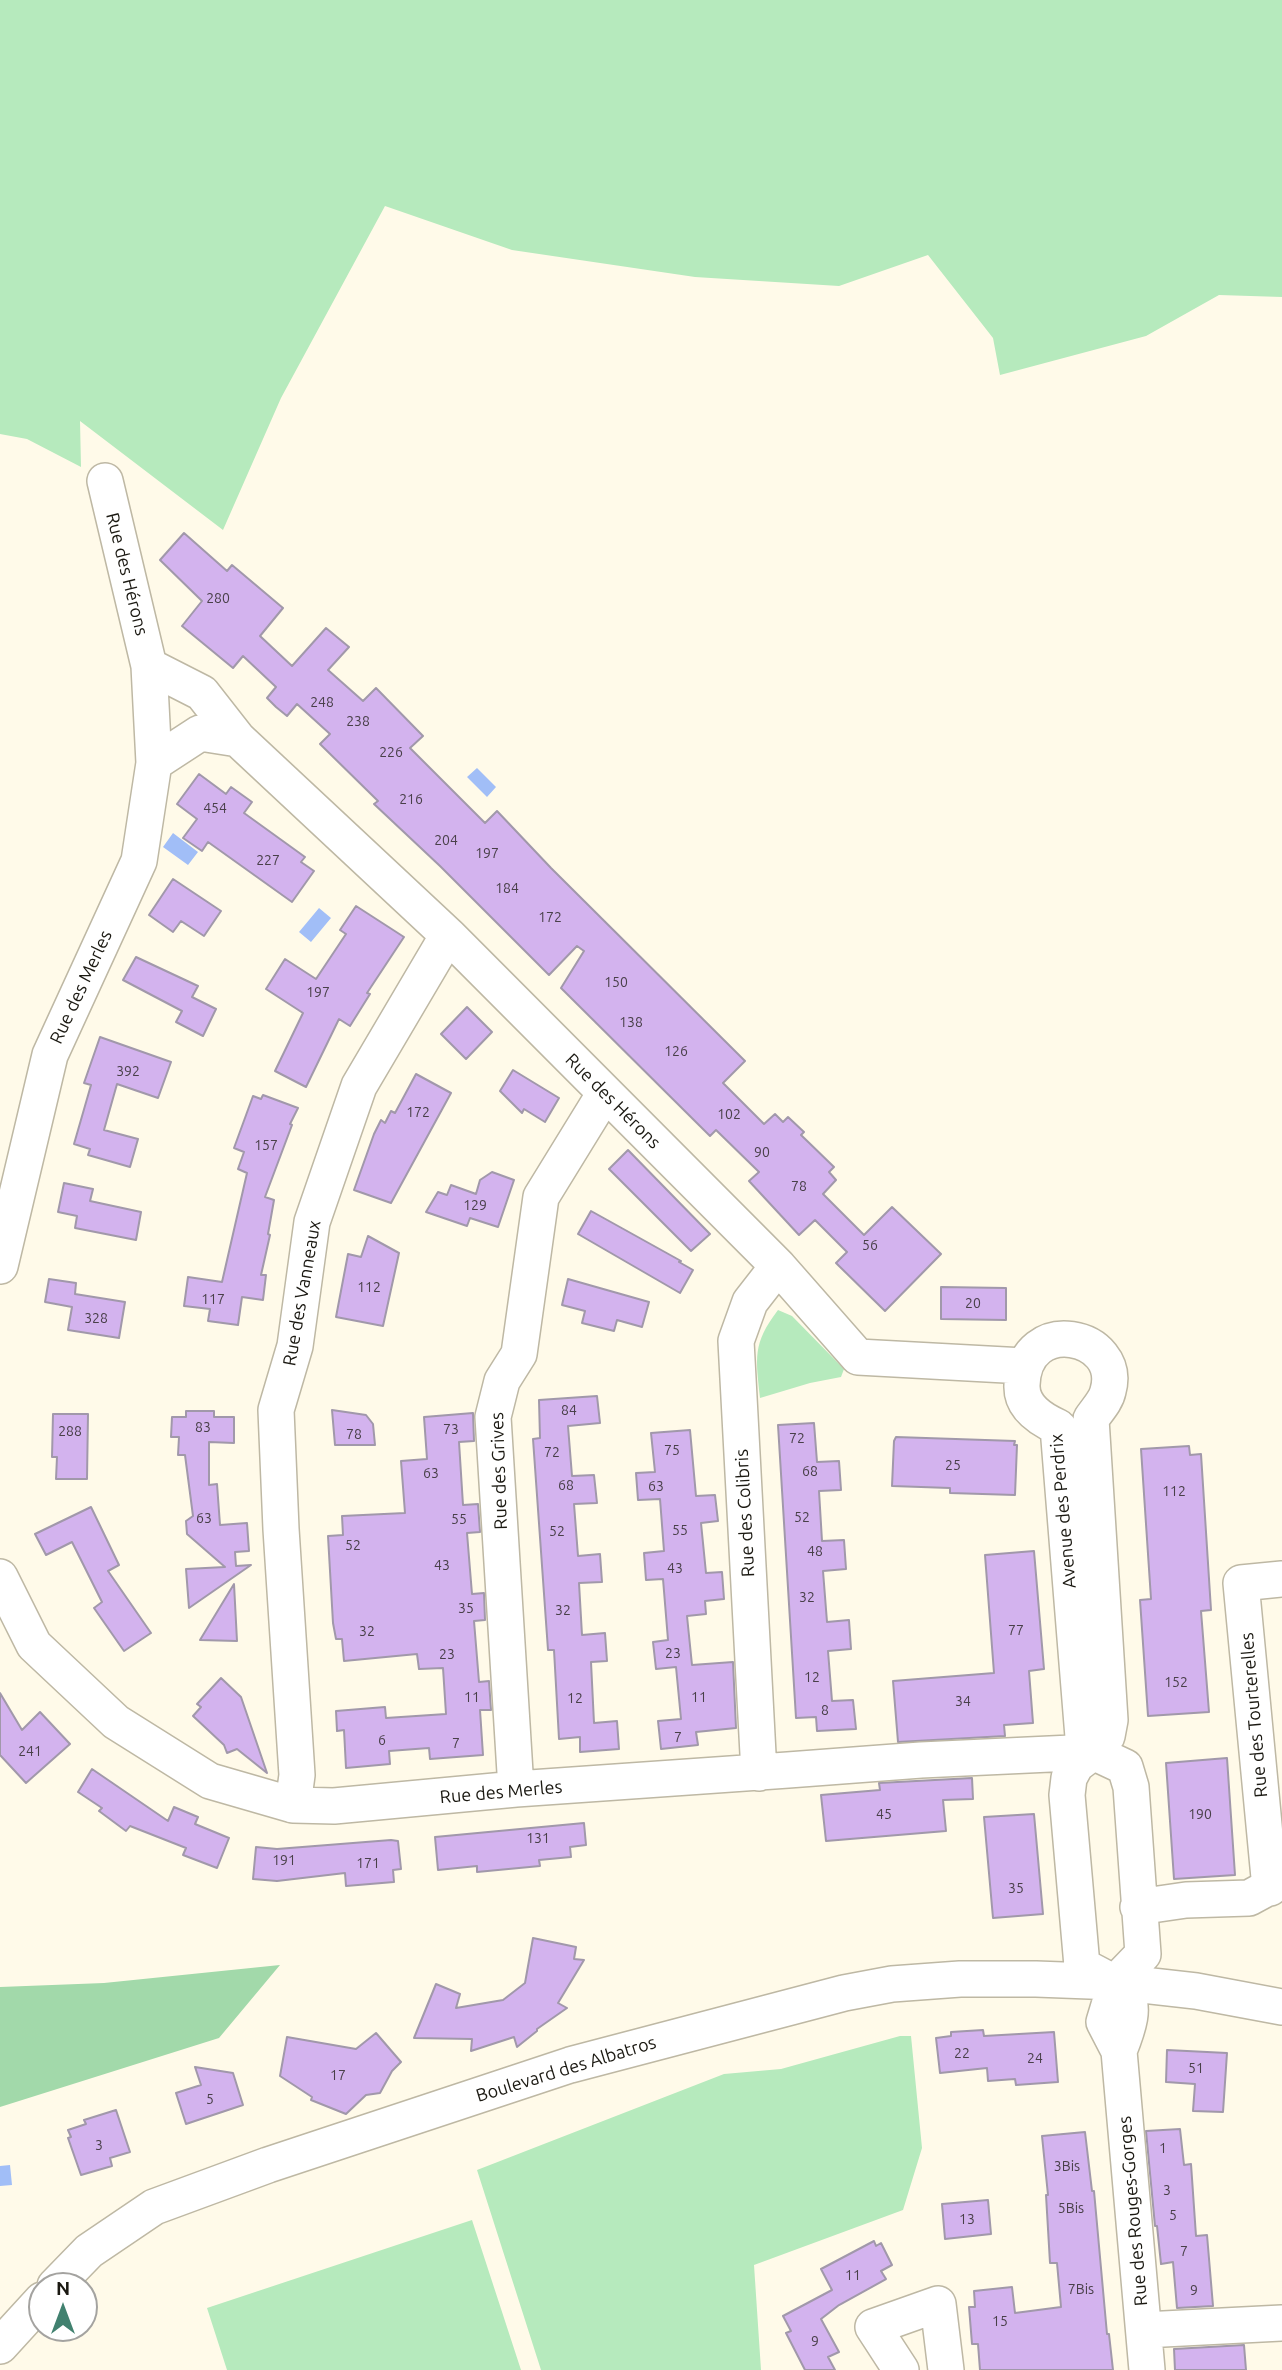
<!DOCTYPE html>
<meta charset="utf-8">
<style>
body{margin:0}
#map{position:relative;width:1282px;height:2370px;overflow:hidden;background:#fffae9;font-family:Ubuntu,sans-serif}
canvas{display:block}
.north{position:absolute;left:28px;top:2272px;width:70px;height:70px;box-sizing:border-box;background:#fff;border:2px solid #a4a3a0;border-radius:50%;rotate:0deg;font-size:19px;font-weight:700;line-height:28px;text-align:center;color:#1b1912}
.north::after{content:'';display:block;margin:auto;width:24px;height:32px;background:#41816f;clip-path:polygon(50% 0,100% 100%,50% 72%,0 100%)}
</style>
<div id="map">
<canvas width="1282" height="2370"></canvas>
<div class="north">N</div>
</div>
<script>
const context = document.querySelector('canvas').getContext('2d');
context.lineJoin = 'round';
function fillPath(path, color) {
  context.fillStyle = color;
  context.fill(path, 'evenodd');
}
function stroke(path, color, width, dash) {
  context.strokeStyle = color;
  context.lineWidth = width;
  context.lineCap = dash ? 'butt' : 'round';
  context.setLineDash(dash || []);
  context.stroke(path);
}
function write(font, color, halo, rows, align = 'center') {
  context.font = font + ' Ubuntu,sans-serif';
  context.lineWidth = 7;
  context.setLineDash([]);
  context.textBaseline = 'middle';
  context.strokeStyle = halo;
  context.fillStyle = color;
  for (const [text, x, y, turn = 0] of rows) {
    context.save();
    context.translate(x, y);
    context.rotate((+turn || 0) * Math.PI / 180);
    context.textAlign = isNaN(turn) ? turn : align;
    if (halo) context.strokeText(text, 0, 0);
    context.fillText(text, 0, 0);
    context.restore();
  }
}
fillPath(new Path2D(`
 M0 0H1282V297L1219 295 1146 336 1000 375 993 338 928 255 839 286 695 277 512 250 385 206 281 398 223 530 80 421 81 467 27 439 0 434Z
 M778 1310 792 1316 844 1369 841 1377 810 1383 760 1398C756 1358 752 1344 778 1310Z
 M900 2036H911L922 2148 903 2210 754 2265 761 2370H541L477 2170 724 2074 781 2069Z
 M472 2220 521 2370H227L207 2308Z`), '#b6eabd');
fillPath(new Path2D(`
 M280 1965 219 2038 0 2107V1987L104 1983Z`), '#a2d9aa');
fillPath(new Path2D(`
 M477 768 496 787 487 797 467 777Z
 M173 833 198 852 188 865 163 847Z
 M319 908 331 918 311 942 299 932Z
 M10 2165 12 2185 0 2186V2166Z`), '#a1bef7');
const building = new Path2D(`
 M184 533 227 571 232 565 283 608 260 636 292 666 326 628 349 647 328 670 363 701 376 688 423 736 410 748 485 823 497 811 551 868 745 1061 723 1083 764 1124 775 1114 783 1122 788 1117 804 1132 801 1135 834 1167 829 1172 836 1180 823 1194 864 1235 892 1207 941 1254 885 1311 836 1263 847 1252 815 1220 799 1235 749 1181 759 1172 716 1130 710 1136 561 988 584 951 577 946 549 975 440 866 374 804 378 801 320 744 330 734 297 704 287 716 276 707 267 698 276 687 243 656 233 668 182 626 202 601 160 560Z
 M199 774 226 794 231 787 252 802 244 813 305 857 301 862 314 871 292 902 208 842 202 851 183 838 197 819 177 804Z
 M173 879 221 911 204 936 181 921 173 932 149 915Z
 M356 906 404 937 367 993 370 994 350 1026 339 1019 306 1087 275 1071 303 1013 266 989 285 959 316 979 346 934 340 930Z
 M136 957 198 986 192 997 216 1009 203 1036 176 1022 182 1011 123 980Z
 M467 1007 492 1032 466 1059 441 1034Z
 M100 1037 171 1062 158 1098 117 1084 104 1130 138 1139 130 1167 88 1155 90 1149 74 1144 91 1085 84 1083Z
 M513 1070 559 1098 545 1122 524 1109 522 1113 500 1091Z
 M416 1074 451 1093 391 1203 354 1190 374 1134 381 1120 385 1123 391 1111 395 1113Z
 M263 1095 298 1108 290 1124 292 1125 265 1197 274 1200 268 1234 270 1235 261 1275H266L263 1300 242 1297 238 1325 208 1321 210 1309 184 1306 188 1277 222 1282 247 1173 238 1169 244 1152 234 1148 253 1096 261 1099Z
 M628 1150 710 1234 691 1251 609 1169Z
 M492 1172 514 1180 498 1227 470 1218 467 1226 426 1212 438 1192 447 1195 451 1185 476 1194 480 1180Z
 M64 1183 93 1189 90 1201 141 1212 136 1240 75 1228 77 1216 58 1212Z
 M591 1211 681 1261 679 1262 693 1270 680 1293 578 1234Z
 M368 1236 399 1253 383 1326 336 1317 348 1254 361 1257Z
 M49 1279 76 1283 75 1294 125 1302 119 1338 68 1330 72 1307 45 1302Z
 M568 1279 649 1302 642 1327 617 1320 614 1331 582 1323 585 1311 562 1305Z
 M941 1287 1006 1288V1320L941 1319Z
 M597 1396 600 1423 568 1426 572 1476 594 1475 597 1503 574 1504 578 1556 600 1554 602 1582 579 1583 582 1635 605 1633 607 1661 591 1662 594 1723 617 1721 619 1749 580 1752V1737L559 1739 554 1650H548L533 1439 540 1438 539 1400Z
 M332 1410 366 1415 373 1424 375 1445H335Z
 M186 1411H214V1417H234V1443L209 1442V1485L217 1484 220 1525 247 1523 249 1551 235 1552 236 1566 251 1565 189 1608 186 1569 225 1567 187 1534 186 1521 193 1516 185 1455H178L179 1437H171L172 1417H186Z
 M473 1413 474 1441 459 1442 463 1505 478 1504 480 1532 467 1533 472 1594 484 1593 485 1620 474 1621 479 1682 489 1681 491 1710H480L483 1755 430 1759 429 1748 389 1751 390 1764 346 1768 344 1730 337 1731 336 1711 385 1707 386 1718 446 1714 443 1668 419 1669 417 1654 344 1661 342 1639H336L333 1623 328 1536 343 1535 342 1516 405 1513 401 1461 427 1459 424 1417Z
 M53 1414H88L87 1479H56L57 1457H52Z
 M814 1423 817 1462 839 1461 841 1490 819 1491 822 1541 844 1540 846 1569 823 1571 827 1622 849 1620 851 1649 828 1651 832 1701 853 1700 856 1729 817 1731 816 1717 796 1718 778 1425Z
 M690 1430 696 1496 715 1495 718 1521 701 1523 706 1573 722 1572 724 1599 705 1601 706 1614 687 1616 692 1665 733 1662 736 1728 696 1732 698 1745 661 1749 658 1721 681 1719 676 1667 656 1669 653 1642 668 1640 663 1579 646 1580 644 1553 664 1551 660 1499 638 1500 636 1473 655 1472 651 1433Z
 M896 1437 1015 1441 1014 1445H1017L1015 1495 950 1493V1488L892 1486 894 1441Z
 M1189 1446 1190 1455 1201 1454 1211 1610 1201 1611 1209 1712 1148 1716 1140 1600 1151 1599 1141 1449Z
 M91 1507 119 1565 108 1571 151 1633 124 1651 94 1608 102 1602 72 1542 46 1555 35 1534Z
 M1034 1551 1044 1669 1029 1671 1033 1723 1004 1725 1005 1736 898 1742 893 1681 994 1673 985 1555Z
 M234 1584 237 1641 200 1640Z
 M221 1678 241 1697 267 1773 237 1749 227 1753 224 1745 193 1716 201 1707 197 1704Z
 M0 1693 22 1730 40 1712 70 1744 26 1783 0 1755Z
 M1227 1758 1235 1875 1174 1879 1166 1763Z
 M92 1769 168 1821 174 1807 198 1817 195 1824 229 1838 217 1868 183 1855 186 1848 130 1826 126 1831 99 1811 102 1808 78 1792Z
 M972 1778 973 1799 943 1800 946 1831 826 1841 821 1795 880 1790 879 1783Z
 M1034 1814 1043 1914 993 1918 984 1817Z
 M584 1823 586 1845 570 1847 571 1857 539 1860 540 1866 477 1872V1866L438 1870 435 1837Z
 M391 1840 398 1841 401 1869 393 1870 394 1882 346 1886 345 1873 277 1881 253 1879 256 1847 277 1849Z
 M533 1938 576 1947 574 1959 584 1960 558 2003 567 2008 537 2029V2031L517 2047 514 2037 471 2051 472 2039 414 2038 436 1984 460 1994 456 2008 503 2000 525 1983Z
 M983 2030 984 2036 1054 2032 1058 2082 1016 2085 1015 2079 988 2081 987 2068 940 2073 936 2038 951 2036V2032Z
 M376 2033 401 2062 392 2071 380 2093 366 2095 346 2114 311 2100 312 2097 280 2076 287 2037 356 2049Z
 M1167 2050 1227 2053 1223 2112 1193 2111 1195 2084 1166 2082Z
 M195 2067 233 2073 243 2105 186 2124 176 2093 201 2085Z
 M116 2110 130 2152 110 2158 112 2166 81 2175 68 2138 71 2137 68 2130 86 2124 84 2120Z
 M1180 2129 1184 2165 1191 2164 1196 2236 1207 2235 1213 2306 1177 2308 1173 2262 1161 2264 1157 2226H1155L1146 2131Z
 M1085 2132 1092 2191H1094L1107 2334H1109L1113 2370H980L978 2344H972L969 2307H975L974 2291 1012 2287 1015 2313 1061 2307 1057 2263H1050L1046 2195H1048L1042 2136Z
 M988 2200 991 2234 945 2239 942 2204Z
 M874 2241 876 2246 881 2243 892 2265 881 2271 886 2279 839 2305 821 2319 839 2352 828 2357 835 2370H805L786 2333 791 2331 783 2316 832 2290 821 2269Z
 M1244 2345 1246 2370H1175L1174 2349Z`);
fillPath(building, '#d3b3ee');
stroke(building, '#a198aa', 2);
const minor = new Path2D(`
 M105 481 149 666 154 763
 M149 666 202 693 238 739
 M0 1266 50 1055 139 861 154 763 200 733 238 739 450 937 778 1266 858 1357 1024 1366
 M0 1577 34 1645 116 1722 210 1781 293 1805 334 1806 516 1789 788 1770 921 1760 1093 1752
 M759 1773 736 1341 750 1302 778 1266
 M516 1789 493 1417 502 1381 519 1354 541 1197 605 1093
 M293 1805 297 1775 281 1529 276 1410 295 1346 312 1222 359 1086 441 947 450 937
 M1270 1888 1241 1583 1282 1579
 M1138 1907 1186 1900 1249 1898 1282 1880
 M1119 2051C1141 1996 1132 1991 1082 1966L1067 1795 1069 1778 1076 1765 1093 1752 1107 1736 1110 1720 1091 1419C1097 1410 1106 1401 1108 1391 1124 1334 1024 1313 1022 1385 1021 1407 1040 1419 1058 1427L1083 1737 1093 1752 1125 1767 1131 1787 1143 1954 1116 1982 1104 2022 1119 2051 1147 2370
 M55 2286 89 2251 154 2207 268 2165 570 2065 844 1993 892 1984 960 1979H1036L1116 1982 1196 1991 1282 2007
 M1144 2330 1282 2323
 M0 2346 42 2300
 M901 2370 873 2327 938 2304 946 2370`);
stroke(minor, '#beb8a4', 38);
stroke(minor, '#fff', 35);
write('14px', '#494049', null, [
 ["280",218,598],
 ["248",322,702],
 ["238",358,721],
 ["226",391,752],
 ["216",411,799],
 ["454",215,808],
 ["204",446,840],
 ["197",487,853],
 ["227",268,860],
 ["184",507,888],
 ["172",550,917],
 ["150",616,982],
 ["197",318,992],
 ["138",631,1022],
 ["126",676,1051],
 ["392",128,1071],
 ["172",418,1112],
 ["102",729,1114],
 ["157",266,1145],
 ["90",762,1152],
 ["78",799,1186],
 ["129",475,1205],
 ["56",870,1245],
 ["112",369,1287],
 ["117",213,1299],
 ["20",973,1303],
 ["328",96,1318],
 ["84",569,1410],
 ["83",203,1427],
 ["73",451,1429],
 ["288",70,1431],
 ["78",354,1434],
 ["72",797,1438],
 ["75",672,1450],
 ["72",552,1452],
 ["25",953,1465],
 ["68",810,1471],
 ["63",431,1473],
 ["68",566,1485],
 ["63",656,1486],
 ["112",1174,1491],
 ["52",802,1517],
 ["63",204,1518],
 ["55",459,1519],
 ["55",680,1530],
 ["52",557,1531],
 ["52",353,1545],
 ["48",815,1551],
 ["43",442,1565],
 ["43",675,1568],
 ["32",807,1597],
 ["35",466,1608],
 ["32",563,1610],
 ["77",1016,1630],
 ["32",367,1631],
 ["23",673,1653],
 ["23",447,1654],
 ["12",812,1677],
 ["152",1176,1682],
 ["11",472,1697],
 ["11",699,1697],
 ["12",575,1698],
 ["34",963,1701],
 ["8",825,1710],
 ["7",678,1737],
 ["6",382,1740],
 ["7",456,1743],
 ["241",30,1751],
 ["45",884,1814],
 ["190",1200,1814],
 ["131",538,1838],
 ["191",284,1860],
 ["171",368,1863],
 ["35",1016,1888],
 ["22",962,2053],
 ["24",1035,2058],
 ["51",1196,2068],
 ["17",338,2075],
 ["5",210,2099],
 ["3",99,2145],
 ["1",1163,2148],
 ["3Bis",1067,2166],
 ["3",1167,2190],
 ["5Bis",1071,2208],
 ["5",1173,2215],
 ["13",967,2219],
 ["7",1184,2251],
 ["11",853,2275],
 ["7Bis",1081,2289],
 ["9",1194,2290],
 ["15",1000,2321],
 ["9",815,2341]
]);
write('18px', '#1b1912', '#fff', [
 ["Rue des Hérons",127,574,76],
 ["Rue des Merles",81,987,-65],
 ["Rue des Hérons",613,1101,45],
 ["Rue des Vanneaux",302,1293,-80],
 ["Rue des Grives",499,1471,-92],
 ["Avenue des Perdrix",1063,1511,-95],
 ["Rue des Colibris",745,1513,-93],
 ["Rue des Tourterelles",1254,1715,-95],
 ["Rue des Merles",501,1792,-5],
 ["Boulevard des Albatros",566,2069,-17],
 ["Rue des Rouges-Gorges",1133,2211,-95]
]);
</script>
